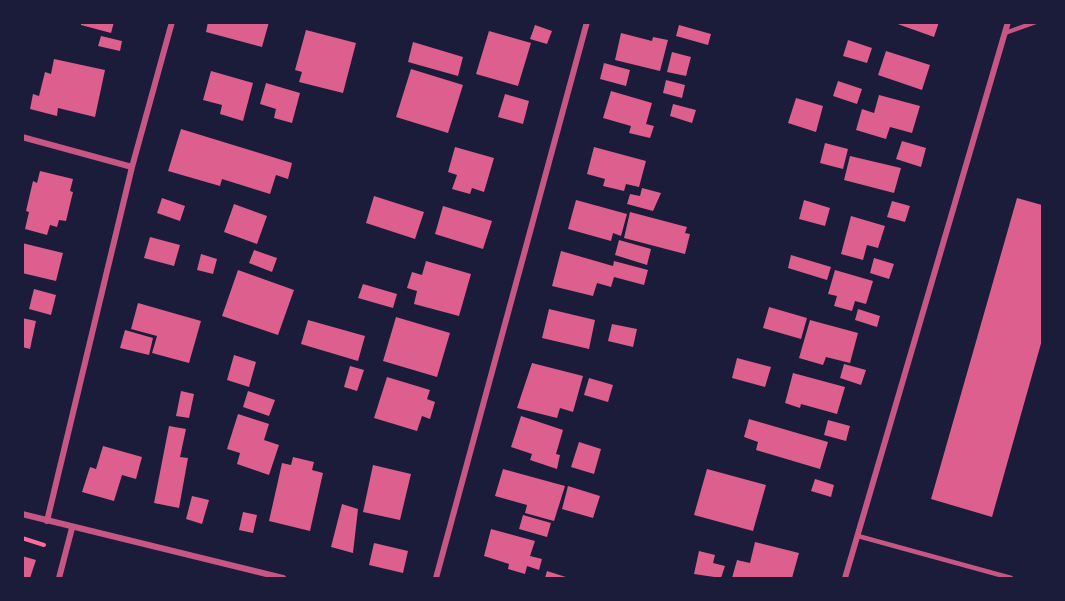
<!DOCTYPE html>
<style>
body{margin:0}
#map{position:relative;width:1065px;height:601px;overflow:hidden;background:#1b1b3a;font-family:"DM Sans",sans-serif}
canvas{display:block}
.frame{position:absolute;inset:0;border:24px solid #1b1b3a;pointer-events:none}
</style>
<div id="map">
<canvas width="1065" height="601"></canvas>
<div class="frame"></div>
</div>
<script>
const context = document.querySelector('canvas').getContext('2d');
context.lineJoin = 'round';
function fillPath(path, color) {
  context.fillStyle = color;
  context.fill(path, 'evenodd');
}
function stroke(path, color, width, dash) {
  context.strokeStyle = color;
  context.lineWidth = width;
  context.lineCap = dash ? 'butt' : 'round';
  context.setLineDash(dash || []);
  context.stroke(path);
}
fillPath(new Path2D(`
 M81 22H114L111 33 81 25Z
 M208 22H269L262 47 206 32Z
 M892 22H939L934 37Z
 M535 25 552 31 547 44 530 39Z
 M679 25 711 34 708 45 676 36Z
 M306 30 356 43 343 93 299 82 302 72 295 70Z
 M489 31 531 43 518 86 476 74Z
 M621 33 652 41 653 37 668 40 660 71 615 60Z
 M101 36 122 41 120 51 98 46Z
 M848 40 872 48 867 63 843 56Z
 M413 42 463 57 458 76 408 62Z
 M886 51 930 65 922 90 878 75Z
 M672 52 691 57 686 76 667 72Z
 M54 59 105 70 95 117 58 108 57 116 30 109 33 94 39 96 45 72 51 74Z
 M604 63 630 70 626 86 600 79Z
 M411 69 463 85 448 133 396 117Z
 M211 71 253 83 243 121 220 114 222 105 203 100Z
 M666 80 685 85 682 98 663 93Z
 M838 81 862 89 857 104 833 96Z
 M266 83 300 93 292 123 274 118 276 109 260 104Z
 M611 91 652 103 646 124 654 126 650 138 629 133 631 126 603 118Z
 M505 94 529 101 523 124 498 117Z
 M879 95 920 106 912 133 890 127 886 139 856 130 862 109 874 113Z
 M796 98 823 106 816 132 788 123Z
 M673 104 696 110 692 123 670 116Z
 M181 129 292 163 288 179 276 175 270 194 222 179 220 186 168 171Z
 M902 141 926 148 921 167 896 159Z
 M825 143 848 149 843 169 820 163Z
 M455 147 494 158 484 192 472 188 470 194 452 189 457 175 448 172Z
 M594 147 646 161 639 187 626 184 624 191 603 186 605 179 587 174Z
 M850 156 901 168 894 193 844 180Z
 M40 171 73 179 70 191 73 192 66 221 59 220 57 227 50 225 47 235 25 229 29 212 26 211 33 181 37 183Z
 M642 188 661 193 653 211 627 204 630 194 640 196Z
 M374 196 424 212 415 239 366 223Z
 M162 198 185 206 180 221 157 213Z
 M1017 198 1042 205V340L992 517 931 499Z
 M576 200 627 214 621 236 613 233 611 241 568 229Z
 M804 200 830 208 825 226 799 219Z
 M892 201 910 206 905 222 887 217Z
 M234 204 267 216 257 244 224 232Z
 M443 206 492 221 483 249 435 234Z
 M630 212 687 227 685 233 690 234 685 254 624 238Z
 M851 216 885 226 878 248 867 245 863 260 841 254Z
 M150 237 180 245 174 266 144 258Z
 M619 240 651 249 647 265 615 255Z
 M22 243 63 253 56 281 22 273Z
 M254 250 277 258 272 272 249 263Z
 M561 251 613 266 614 261 648 270 644 285 614 277 611 287 597 283 593 296 552 286Z
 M201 254 217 259 213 274 197 270Z
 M791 255 831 267 827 280 788 268Z
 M874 258 894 264 889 279 870 273Z
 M426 261 471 274 459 316 414 304 417 291 407 288 412 272 422 275Z
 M238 270 294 290 278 335 222 316Z
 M835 270 873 281 866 304 855 301 852 311 834 306 837 296 828 294Z
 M363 284 397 294 393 308 358 298Z
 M34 289 56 295 51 315 29 309Z
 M138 303 201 321 189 363 152 353 157 336 131 329Z
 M769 307 807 318 801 339 763 328Z
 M549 309 595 320 589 349 542 338Z
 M858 309 880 316 877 327 855 320Z
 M396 317 450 333 437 377 383 361Z
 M22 318 36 321 30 349 22 347Z
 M308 320 365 336 358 361 301 344Z
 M810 320 858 333 850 363 826 357 823 365 799 358Z
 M612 324 637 329 633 347 608 341Z
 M125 330 153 338 149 355 120 348Z
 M234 355 256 362 249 387 227 380Z
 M737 358 771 367 765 387 732 378Z
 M532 363 583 376 573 412 560 408 557 418 517 408Z
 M844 364 866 370 861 385 840 378Z
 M350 366 364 370 357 391 344 387Z
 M793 373 845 387 837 414 801 404 800 408 785 403Z
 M387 377 430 390 427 399 435 402 430 419 422 416 417 431 374 418Z
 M589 378 613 385 608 402 584 395Z
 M181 391 194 394 189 418 176 416Z
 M248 391 275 400 269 416 243 407Z
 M238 414 269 424 264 440 279 445 269 475 237 464 240 453 227 449Z
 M521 416 563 430 556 454 560 455 557 469 530 460 532 454 511 447Z
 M749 419 828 442 820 469 756 450 758 442 744 437Z
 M828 420 850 426 846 441 824 435Z
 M169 426 186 429 180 457 188 458 179 508 154 503Z
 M579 442 601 449 594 474 571 467Z
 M103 446 142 457 136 479 122 475 114 501 82 492 90 467 96 469Z
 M293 457 314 462 312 470 323 473 310 531 269 521 282 463 291 465Z
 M373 465 411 474 400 520 363 512Z
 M503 469 565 486 554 521 525 513 527 505 495 496Z
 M707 469 766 485 753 531 694 515Z
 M815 479 834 485 831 497 811 491Z
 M568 486 600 496 593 518 562 509Z
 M192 496 209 500 202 524 186 519Z
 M342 504 358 509 353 553 331 547Z
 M243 512 257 515 253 533 239 530Z
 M523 515 551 523 547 537 519 529Z
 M491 529 535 541 530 556 542 559 539 570 527 566 525 574 508 569 509 564 484 556Z
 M755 542 799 553 792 578H732L737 560 750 563Z
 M374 543 408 551 403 573 369 565Z
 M699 551 715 555 713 563 725 566 721 578 694 574Z
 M22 556 36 560 30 578H22Z
 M547 571 569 578H545Z`), '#dd5f8e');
stroke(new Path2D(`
 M22 538 44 545`), '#ff6b9d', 4);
stroke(new Path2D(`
 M1005 33 1036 22
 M858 536 1011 578`), '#c65784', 4.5);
stroke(new Path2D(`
 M22 137 132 167
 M22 514 283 578
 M47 521 132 167 172 22
 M59 578 72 528
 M436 578 587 22
 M845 578 1008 22`), '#c65784', 6);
</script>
